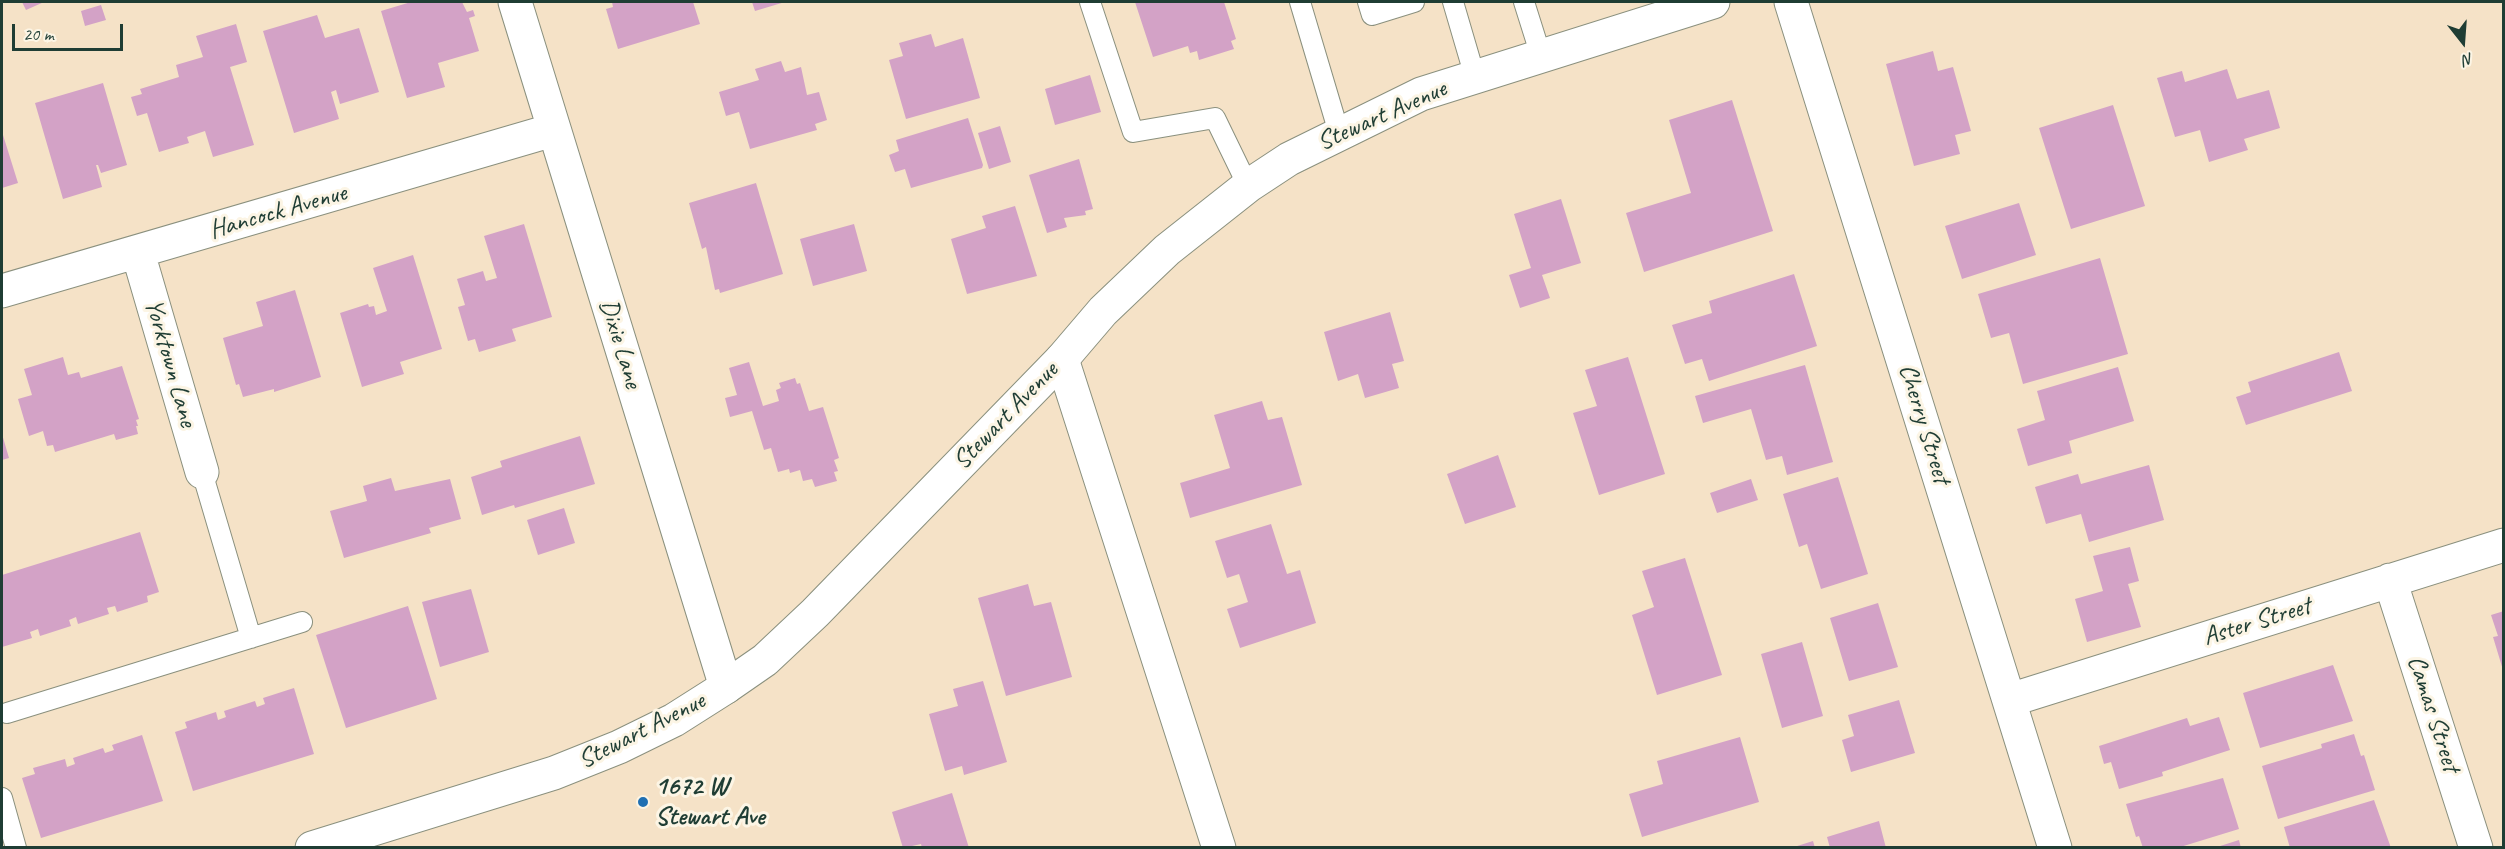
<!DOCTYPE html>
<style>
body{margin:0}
#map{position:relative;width:2505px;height:849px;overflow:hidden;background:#f5e2c7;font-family:Caveat,sans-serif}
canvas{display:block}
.frame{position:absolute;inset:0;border:3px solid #1f3d34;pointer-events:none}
.north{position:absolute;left:2433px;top:12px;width:60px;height:60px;-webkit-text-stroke:4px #fcf5e5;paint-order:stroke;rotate:163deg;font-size:16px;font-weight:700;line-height:24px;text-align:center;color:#1f3d34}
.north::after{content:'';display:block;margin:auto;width:21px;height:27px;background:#1f3d34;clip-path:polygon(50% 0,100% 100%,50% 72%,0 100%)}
.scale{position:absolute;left:12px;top:24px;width:111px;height:27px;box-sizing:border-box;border:3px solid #1f3d34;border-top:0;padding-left:8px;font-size:18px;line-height:21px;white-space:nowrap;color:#1f3d34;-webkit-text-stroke:4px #fcf5e5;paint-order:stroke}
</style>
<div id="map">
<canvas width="2505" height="849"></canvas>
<div class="frame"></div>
<div class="north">N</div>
<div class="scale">20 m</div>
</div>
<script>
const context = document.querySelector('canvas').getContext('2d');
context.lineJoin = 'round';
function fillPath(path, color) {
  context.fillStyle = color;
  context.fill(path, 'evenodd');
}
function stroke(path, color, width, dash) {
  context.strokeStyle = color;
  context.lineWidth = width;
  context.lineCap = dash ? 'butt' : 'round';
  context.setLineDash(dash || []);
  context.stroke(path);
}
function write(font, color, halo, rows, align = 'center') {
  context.font = font + ' Caveat,sans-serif';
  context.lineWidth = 6;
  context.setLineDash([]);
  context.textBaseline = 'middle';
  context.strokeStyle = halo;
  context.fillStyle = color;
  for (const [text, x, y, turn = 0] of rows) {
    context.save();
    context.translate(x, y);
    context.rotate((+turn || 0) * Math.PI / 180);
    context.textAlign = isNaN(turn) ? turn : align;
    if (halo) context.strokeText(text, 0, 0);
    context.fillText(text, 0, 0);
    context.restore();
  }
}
fillPath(new Path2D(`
 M22 2H44L26 10Z
 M411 2H462L467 12 473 10 475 16 469 18 479 51 438 63 445 87 407 98 381 11Z
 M612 2H693L700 24 618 49 606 9 613 7Z
 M752 2H785L755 11Z
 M1135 2H1224L1236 39 1231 41 1234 49 1199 60 1197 51 1190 53 1188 46 1153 57Z
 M101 5 106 20 85 26 81 11Z
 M317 15 325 38 359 28 379 92 340 104 336 90 331 92 339 119 294 133 263 31Z
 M236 24 247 62 230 67 254 145 213 157 205 131 187 137 189 143 159 152 147 113 137 116 131 97 142 94 140 89 179 77 176 65 203 57 196 36Z
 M931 34 935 47 963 38 980 98 906 119 889 60 903 56 899 43Z
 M1933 51 1938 71 1953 67 1971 131 1955 135 1960 154 1914 166 1886 64Z
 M781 61 785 72 801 67 807 95 819 92 827 120 815 124 817 130 750 149 739 112 726 116 719 92 759 80 755 69Z
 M2227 69 2237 99 2269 90 2280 128 2244 139 2248 150 2209 162 2200 130 2175 137 2157 78 2182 71 2185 82Z
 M1090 75 1101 112 1055 125 1045 89Z
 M103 83 127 165 101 173 98 165H96L102 187 63 199 35 103Z
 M1732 100 1773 231 1644 272 1626 213 1691 193 1669 120Z
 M2113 105 2145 206 2071 229 2039 128Z
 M968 118 983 165 982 168 911 188 905 169 895 172 889 155 899 151 896 140Z
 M1000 126 1011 162 989 169 978 133Z
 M3 135 18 183 2 188V136Z
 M1079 159 1093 209 1085 211 1086 215 1064 218 1067 227 1047 233 1029 175Z
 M756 183 783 274 720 293 719 289 715 290 706 247 702 249 689 203Z
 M1561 199 1581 263 1542 275 1550 298 1520 308 1509 275 1531 268 1514 214Z
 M2019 203 2036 255 1962 279 1945 226Z
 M1015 206 1037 276 967 294 951 239 986 228 982 216Z
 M524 224 552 317 512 329 516 341 479 352 475 339 468 341 458 307 465 305 457 279 483 271 486 281 497 278 484 236Z
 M854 224 867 271 813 286 800 239Z
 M413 255 442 349 400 362 404 374 362 387 340 313 368 304 369 307 374 306 376 315 387 311 373 268Z
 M2100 258 2128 354 2023 384 2009 333 1991 338 1978 294Z
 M1794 274 1817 346 1709 381 1702 359 1685 364 1672 325 1712 313 1709 301Z
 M295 290 321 377 274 392V389L243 397 239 384 236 385 223 338 263 326 256 302Z
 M1390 312 1404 361 1392 364 1399 388 1365 398 1358 374 1338 381 1324 332Z
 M2339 352 2352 391 2246 425 2236 397 2251 392 2248 382Z
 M63 357 68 375 79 372 81 378 122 366 139 419 136 420 138 426H136L138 434 116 440 114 434 55 452 53 445 47 446 43 431 29 436 18 399 32 395 24 369Z
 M1628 357 1665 474 1599 495 1573 413 1597 406 1585 370Z
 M749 362 763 406 779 401 776 390 781 388 779 383 795 378 797 384 800 383 809 411 823 407 839 458 834 460 838 471 834 472 837 481 815 487 812 479 803 481 800 470 790 473 789 469 778 472 771 448 764 450 752 411 730 417 725 398 737 395 729 368Z
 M1805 365 1833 462 1787 475 1782 456 1766 460 1751 409 1703 423 1695 396Z
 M2118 367 2134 421 2069 441 2072 453 2028 466 2017 429 2045 420 2037 391Z
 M1262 401 1268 420 1282 417 1302 485 1190 518 1180 483 1230 468 1214 415Z
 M2 434 9 458 2 460Z
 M580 436 595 484 515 508 514 505 482 515 471 477 502 467 500 461Z
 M1498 455 1516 507 1465 524 1447 474Z
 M2149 465 2164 520 2089 542 2081 514 2046 524 2035 487 2078 474 2081 484Z
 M1838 477 1868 574 1821 589 1807 544 1799 547 1783 494Z
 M391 478 395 491 450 479 461 519 429 528 431 533 344 558 330 511 367 501 363 486Z
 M1751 479 1758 500 1717 513 1710 493Z
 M564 508 575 543 538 555 527 520Z
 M1271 524 1287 574 1300 570 1316 623 1240 648 1227 609 1248 602 1239 574 1227 578 1215 541Z
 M140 532 159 592 147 596 148 602 117 612 115 606 107 608 109 614 78 624 76 617 69 620 71 626 40 636 38 629 30 632 32 638 2 647V575Z
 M2130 547 2139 581 2128 584 2141 627 2087 642 2075 599 2103 591 2093 556Z
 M1685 558 1722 675 1657 695 1632 615 1654 607 1642 571Z
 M1028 584 1034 606 1051 602 1072 677 1006 696 978 598Z
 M471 589 489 652 440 667 422 602Z
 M1878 603 1898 667 1849 681 1830 618Z
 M408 606 437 699 346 728 316 635Z
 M2504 611V670H2503L2493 637 2498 636 2491 615Z
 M1802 642 1823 716 1782 728 1761 654Z
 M2333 665 2353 721 2260 748 2243 693Z
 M983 681 1007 762 964 775 962 766 945 771 929 714 958 706 953 689Z
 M294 688 314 754 193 791 175 732 187 728 185 722 216 712 218 720 226 717 224 711 255 701 257 707 265 704 263 698Z
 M1899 700 1915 753 1851 772 1842 740 1854 736 1848 715Z
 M2219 717 2230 750 2162 772 2163 776 2119 789 2111 762 2104 764 2099 746 2187 718 2190 726Z
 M2354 734 2361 756 2364 755 2375 790 2278 819 2262 766 2322 748 2321 744Z
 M142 735 163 801 41 838 22 778 35 774 33 768 65 759 67 767 75 764 73 758 103 748 105 753 114 750 112 745Z
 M1740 737 1759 802 1642 837 1629 794 1663 784 1657 761Z
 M2223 778 2239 829 2177 848H2143L2139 836 2136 837 2126 804Z
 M952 793 969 848H922L921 844 903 848 892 812Z
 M2374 800 2391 848H2290L2284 827Z
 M1879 821 1886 848H1830L1827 837Z
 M2239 840 2241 848H2217V847Z
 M1813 841 1815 848H1794V847Z`), '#d3a2c6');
const service = new Path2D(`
 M1090 2 1133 132 1215 118 1248 186
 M1300 2 1339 133
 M1368 2 1372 15 1414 2
 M1453 2 1475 77
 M1524 2 1541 56
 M202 472 251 638
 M7 713 302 622
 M2 798 16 848`);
const minor = new Path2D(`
 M515 2 726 687
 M1791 2 2055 848
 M138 253 202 472
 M2 291 553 130
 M1062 359 1219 848
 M2390 580 2476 848
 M2010 700 2504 545`);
const secondary = new Path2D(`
 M312 848 554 773 619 747 674 720 726 687 765 660 815 613 1062 359 1103 311 1167 250 1248 186 1289 159 1421 94 1713 2`);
stroke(service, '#8a907e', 22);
stroke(minor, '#8a907e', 35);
stroke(secondary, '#8a907e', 35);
stroke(service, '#fff', 20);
stroke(minor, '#fff', 33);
stroke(secondary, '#fff', 33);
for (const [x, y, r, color] of [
 [643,802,6,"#1f6fb2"]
]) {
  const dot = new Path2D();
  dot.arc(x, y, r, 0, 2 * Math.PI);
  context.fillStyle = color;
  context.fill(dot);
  stroke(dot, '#fcf5e5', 2);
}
write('26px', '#1f3d34', '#fcf5e5', [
 ["Stewart Avenue",1382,116,-24],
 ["Hancock Avenue",278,212,-16],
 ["Dixie Lane",620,344,73],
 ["Yorktown Lane",170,363,74],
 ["Stewart Avenue",1006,416,-46],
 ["Cherry Street",1924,424,73],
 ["Aster Street",2257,622,-17],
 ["Camas Street",2433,714,72],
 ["Stewart Avenue",642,731,-27]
]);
write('bold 26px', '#1f3d34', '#fcf5e5', [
 ["1672 W",655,787],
 ["Stewart Ave",655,817]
], 'left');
</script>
